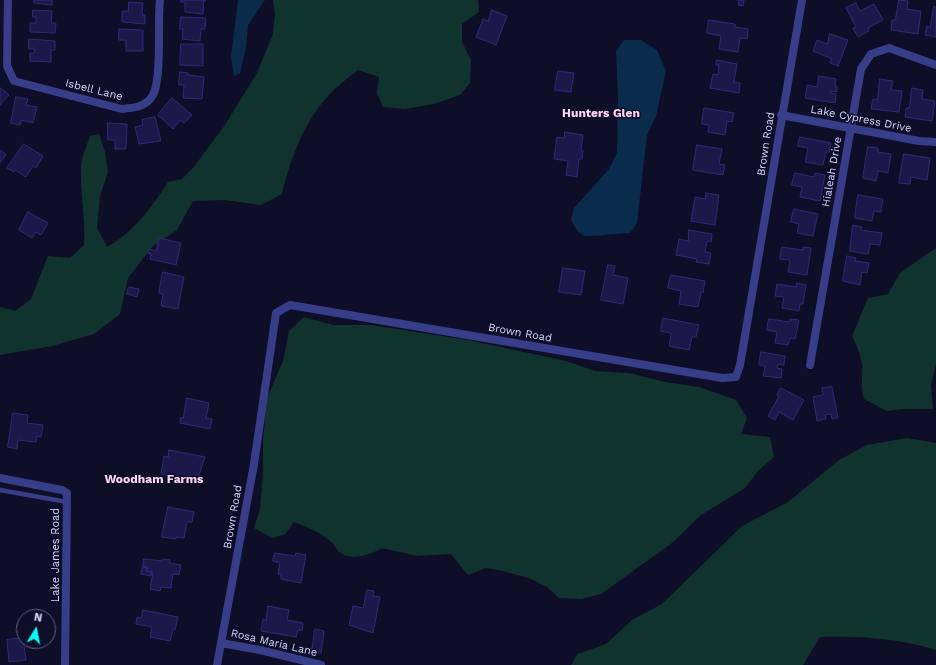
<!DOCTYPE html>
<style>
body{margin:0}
#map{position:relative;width:936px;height:665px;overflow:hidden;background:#0f0e28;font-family:"Work Sans",sans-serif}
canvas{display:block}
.north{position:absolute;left:16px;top:609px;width:40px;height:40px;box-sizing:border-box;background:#0f0e28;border:1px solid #5e5e7e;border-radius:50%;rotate:10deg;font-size:11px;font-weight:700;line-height:16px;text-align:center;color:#d5d6ff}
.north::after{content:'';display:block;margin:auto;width:14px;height:18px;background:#01fff6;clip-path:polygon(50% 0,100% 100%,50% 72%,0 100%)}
</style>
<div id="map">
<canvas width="936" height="665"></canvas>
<div class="north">N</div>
</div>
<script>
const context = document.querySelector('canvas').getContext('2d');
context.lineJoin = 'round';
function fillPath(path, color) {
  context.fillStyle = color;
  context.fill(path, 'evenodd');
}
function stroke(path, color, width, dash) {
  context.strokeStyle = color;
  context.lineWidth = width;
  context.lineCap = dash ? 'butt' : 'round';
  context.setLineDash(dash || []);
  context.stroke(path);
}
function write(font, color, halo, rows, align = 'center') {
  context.font = font + ' "Work Sans",sans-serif';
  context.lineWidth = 3;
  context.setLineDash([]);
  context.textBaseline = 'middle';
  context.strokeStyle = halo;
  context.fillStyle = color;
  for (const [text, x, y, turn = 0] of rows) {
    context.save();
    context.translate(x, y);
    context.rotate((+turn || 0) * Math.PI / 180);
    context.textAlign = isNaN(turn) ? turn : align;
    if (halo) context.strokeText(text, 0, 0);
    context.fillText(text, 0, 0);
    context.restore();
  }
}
fillPath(new Path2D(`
 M273 0H478L479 12 462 24V42L471 60 470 83 460 95 434 104 405 109 383 107 377 93 379 77 358 70C348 78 337 86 328 96 304 122 290 160 282 194L261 205 224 200 193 201 177 230 153 246 128 278 120 314 94 334 52 346 0 355V307L15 311 31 299 48 256 70 258 84 245C86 219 80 192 81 166 82 156 87 145 90 136L99 134 105 152 108 172 100 196 97 228 107 247C133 233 152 207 168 182L182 179 193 168 225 125 257 73 273 34 275 14Z
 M936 248V364L931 385 933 409H903L887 411 864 399C860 385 863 377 862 364 860 354 857 345 852 336L868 298 888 294 900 273Z
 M304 317 333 325H371L468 340 566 361 595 371 629 373 665 382 699 387 736 400 747 418 741 434 770 437 774 457 758 471 745 488 701 515 672 543 601 594 581 599 559 598 547 587 529 578 503 571 486 568 468 575 451 554 417 556 382 548C370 555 350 562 338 551 335 547 334 543 330 541 319 532 307 527 294 522L285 534 273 538 254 528 260 509 263 475V441L267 398 283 361 289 331Z
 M907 438 936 443V650C898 638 859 636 820 637L803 665H571L578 654 606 644 632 620 662 604 742 526 788 502 839 460 867 445Z`), '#11332d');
fillPath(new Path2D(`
 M238 0H265L248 25 246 48 240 73 234 76 231 57Z
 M624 40H641L657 50 666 71 656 116 647 135 637 223 630 233C621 233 589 237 585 236 577 233 574 226 571 219L574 208 609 169 617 153 618 96 616 51Z`), '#092b4c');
const building = new Path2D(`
 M34 0H52V5L34 3Z
 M181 0H206L204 1 203 14 185 12V2H181Z
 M737 0H744L743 6 738 5 739 0Z
 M899 0 908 1 907 9 921 11 918 34 891 30 892 20H895Z
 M129 2 143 3 142 15H145V24L122 22V11H128Z
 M856 3 860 11 874 4 883 20 868 28 869 31 858 37 853 28 856 27 846 8Z
 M934 6 936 7V37L925 35 927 26 930 27Z
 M33 10 52 11 51 23H56L55 33 30 32V23H36V17H33Z
 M492 10 507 16 496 45 476 37 483 19 488 21Z
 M181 17 206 18 205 29H201L200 41 182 39 183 29H180Z
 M709 20 735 24V27L748 29 747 39 740 38 738 52 719 49 721 36 707 33Z
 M119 29 143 30V51H126V40H119Z
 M830 34 848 40 838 66 830 63 832 59 813 51 817 40 827 44Z
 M29 39 55 41V50H51V62L30 61V53H34L35 49H29Z
 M181 44H203V66L180 65Z
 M717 60 737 64 734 82 740 83 739 93 710 88 713 74 718 75 719 65H716Z
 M558 71 574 73 571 92 555 90Z
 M180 72 188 73V75L204 77 202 99 183 98 184 85H179Z
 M819 76 836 79 835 86 837 87V92L831 91 830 93 836 94 835 103 805 98 807 85 817 87Z
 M880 79 893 81 891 90 902 91 899 112 871 109 873 99 877 100Z
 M1 88 9 95 0 105V90Z
 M912 88 923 90 922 99 935 101 932 121 905 117 906 108H909Z
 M16 97 28 99 26 105 37 107 33 123 21 120 20 125 11 123Z
 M172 98 192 115 184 123 180 120 173 129 158 115Z
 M704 108 734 113 732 122 727 121 725 135 708 132 709 125 702 124Z
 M155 117 161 141 139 144 135 127 143 125 142 120Z
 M108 123 127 124 126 149H115V140H108Z
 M565 132 583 135 581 150 583 151 582 159H579L577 177 566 175 568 161 554 159 557 137 564 138Z
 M800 137 831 143 829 152H826L823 165 805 162 808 148 798 146Z
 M24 144 43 156 36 168 33 166 26 177 15 170 14 172 7 168Z
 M697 145 722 149 719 164 725 165 723 175 693 170Z
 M868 147 878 148V152L891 154 888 173 878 171 876 181 863 178Z
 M0 150 6 154 0 163Z
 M904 154 930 158 927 180 911 177 910 184 899 183Z
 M795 173 814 177 815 173 825 175 820 201 800 197 802 187 792 185Z
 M706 193 719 195 715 225 691 221 695 197 705 199Z
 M858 195 883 199 881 212 874 211 872 221 855 218Z
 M794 209 818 214 813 236 797 233 799 224 791 222Z
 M28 212 48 223 41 235 36 232 32 238 19 230Z
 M853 225 862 227 861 230 882 233 880 245 870 244 868 254 850 251Z
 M689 230 712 234 711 242 707 241 705 252 711 253 709 264 696 262 697 259 676 255 679 239 688 241Z
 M159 238 181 243 176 265 150 259 151 254 148 253 149 249 156 251Z
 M782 247 803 250V247L811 248 807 275 788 272 790 260 780 259Z
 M847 256 856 258 855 261 869 263 867 273 862 272 860 285 843 281Z
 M608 265 615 266 613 275 628 278 623 304 601 300Z
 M563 268 585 271 581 295 559 292Z
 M163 272 184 277 178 309 161 306 163 294 159 293Z
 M671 275 705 281 703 293 701 292 698 307 679 304 681 291 668 288Z
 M797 283 806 285 803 304H800L799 311 782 308 784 297 775 296 777 284 796 287Z
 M129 287 139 289 137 297 127 294Z
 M663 318 699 325 696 337H692L689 350 669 346 671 333 661 331Z
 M769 319 790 322V319L799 320 795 339 790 338 788 345 775 343 777 332 767 330Z
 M761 352 785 356 784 365 778 364 777 368 782 369 781 378 763 376 765 366 759 365Z
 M832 387 838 418 832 419 831 414 825 415 826 419 817 421 813 397 823 395 822 388Z
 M781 388 804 400 793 420 779 412 775 420 768 416 779 396 777 395Z
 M187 398 209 403 206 418 212 419 210 429 180 423 181 417 183 418Z
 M13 413 28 415 27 423 43 425 41 437 37 436 36 442 18 440 17 449 8 447Z
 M169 450 205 457 197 481 161 474 164 456 168 457Z
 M168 507 194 512 192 522H187L184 538 176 537V539L162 537Z
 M275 553 295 556 296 553 306 555 301 583 281 579V575L278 574 280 563 273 561Z
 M144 559 162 561 163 559 170 560 169 563 181 565 179 575 173 574 171 588 161 587 160 591 150 589 153 572 147 571 148 567 143 566Z
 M143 567 147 568 146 571 152 572 151 576 141 574Z
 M367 590 374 591 373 596 380 597 373 633 349 625 353 606 363 608Z
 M268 606 289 610 287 620 303 623 302 631 298 630 296 637 261 631 263 619 266 620Z
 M143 610 178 617 175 630 173 629 170 641 150 637 152 627 136 624 137 617 141 618Z
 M315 629 324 631 321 653 312 652Z
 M23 638 26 660 9 662 7 640Z`);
fillPath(building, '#1c194a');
stroke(building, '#2e2978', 1);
stroke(new Path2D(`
 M0 490 67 502`), '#363e8a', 4.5);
stroke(new Path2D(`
 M8 0 7 66 14 81 122 109C133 108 144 107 151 98 163 84 157 21 160 0
 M781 115 919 141 936 142
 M810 365 861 69 871 54 889 48 936 65
 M0 478 62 490 67 493 65 665
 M221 643 260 650 321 665
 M217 665 254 464 276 313 290 305 722 378 736 377 740 365 802 0`), '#363e8a', 8);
write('11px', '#d5d6ff', '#0f0e28', [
 ["Isbell Lane",94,90,14],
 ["Lake Cypress Drive",861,119,11],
 ["Brown Road",766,144,-81],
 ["Hialeah Drive",832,172,-80],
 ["Brown Road",520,333,10],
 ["Brown Road",233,517,-80],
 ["Lake James Road",56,555,-90],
 ["Rosa Maria Lane",274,643,13]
]);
write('bold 12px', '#ffd7f6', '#0f0e28', [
 ["Hunters Glen",601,113],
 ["Woodham Farms",154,479]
]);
</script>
